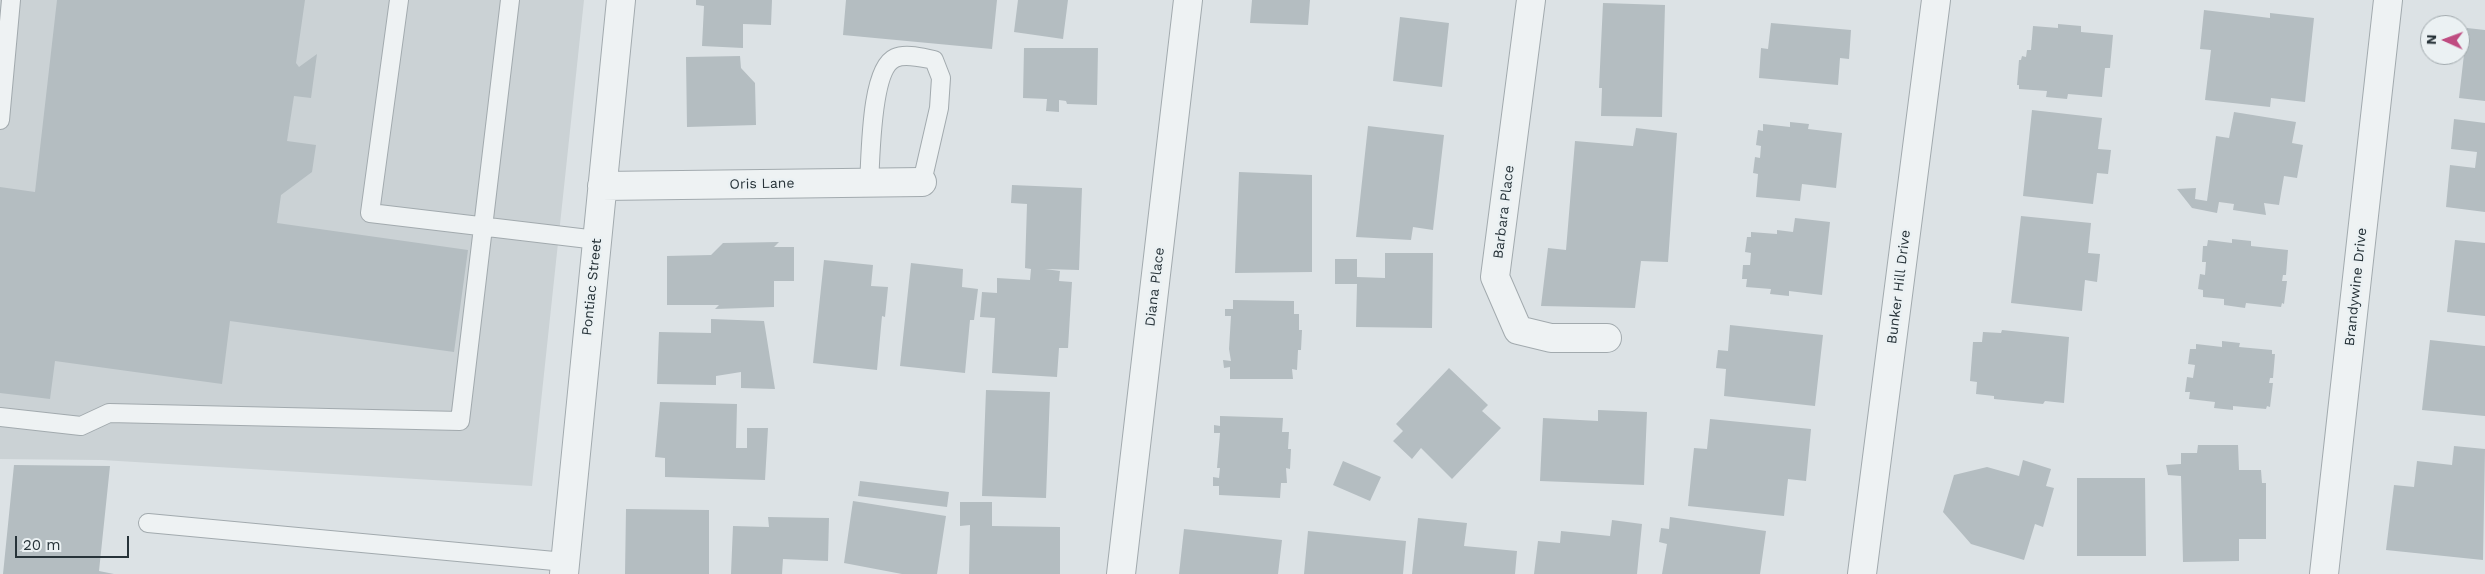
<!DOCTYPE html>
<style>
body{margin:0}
#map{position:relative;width:2485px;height:574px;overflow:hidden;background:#dce2e5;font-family:"Work Sans",sans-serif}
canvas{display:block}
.north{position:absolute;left:2420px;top:15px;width:50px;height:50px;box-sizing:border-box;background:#ebf1f3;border:1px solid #9da5a9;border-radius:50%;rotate:272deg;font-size:14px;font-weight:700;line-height:20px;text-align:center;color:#273339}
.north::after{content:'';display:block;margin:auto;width:18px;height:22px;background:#bf4c81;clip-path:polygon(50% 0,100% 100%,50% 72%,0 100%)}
.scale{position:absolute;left:15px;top:536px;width:114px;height:22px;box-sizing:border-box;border:2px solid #273339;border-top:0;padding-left:6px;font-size:15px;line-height:18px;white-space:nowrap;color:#273339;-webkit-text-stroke:4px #ebf1f3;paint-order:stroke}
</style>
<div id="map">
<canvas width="2485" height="574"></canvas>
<div class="north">N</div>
<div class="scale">20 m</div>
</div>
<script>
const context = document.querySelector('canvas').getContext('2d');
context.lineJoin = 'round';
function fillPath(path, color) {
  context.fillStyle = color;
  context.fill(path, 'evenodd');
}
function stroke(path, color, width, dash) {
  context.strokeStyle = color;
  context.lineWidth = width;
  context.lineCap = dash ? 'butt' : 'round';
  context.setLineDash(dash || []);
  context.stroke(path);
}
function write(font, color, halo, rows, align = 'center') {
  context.font = font + ' "Work Sans",sans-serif';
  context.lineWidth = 5;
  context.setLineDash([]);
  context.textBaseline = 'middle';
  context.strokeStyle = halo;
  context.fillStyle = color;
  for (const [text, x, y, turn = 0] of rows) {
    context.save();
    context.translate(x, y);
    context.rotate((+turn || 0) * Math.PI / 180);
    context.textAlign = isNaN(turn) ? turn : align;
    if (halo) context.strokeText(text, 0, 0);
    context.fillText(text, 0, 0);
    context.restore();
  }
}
fillPath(new Path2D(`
 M0 0H584L532 486 102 460 0 459Z`), '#cbd2d5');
fillPath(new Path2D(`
 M57 0H305L296 63 299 67 317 54 311 98 294 96 287 141 316 145 312 172 281 195 277 223 468 250 454 352 230 321 222 384 55 361 50 399 0 393V187L35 192Z
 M696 0H772L771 25 743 24V48L702 46 704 6 696 5Z
 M846 0H997L992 49 843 35Z
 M1018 0H1068L1063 39 1014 32Z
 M1252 0H1310L1308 25 1250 23Z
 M1603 3 1665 5 1662 117 1601 116 1602 88H1599Z
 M2204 10 2270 18V13L2314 18 2305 102 2271 98 2270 107 2205 100 2211 50 2200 49Z
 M1400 17 1449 23 1442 87 1393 81Z
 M1771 23 1851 30 1849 59 1840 58 1838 85 1759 78 1761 48 1768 49Z
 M2058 24 2081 26V32L2113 35 2110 68H2105L2102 97 2068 94 2067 99 2046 97 2047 91 2019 89V85H2017L2019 60H2021L2022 56 2026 57 2027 50H2031L2033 26 2058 28Z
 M2467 28 2485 30V101L2459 98Z
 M1024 48H1098L1097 105 1067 104 1066 101 1059 100V112L1046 111 1047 99 1023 98Z
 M740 56 741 68 755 83 756 125 687 127 686 57Z
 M2032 110 2102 118 2098 149 2111 150 2108 174 2097 173 2093 204 2023 196Z
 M2234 112 2296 122 2292 143 2303 145 2297 178 2284 176 2279 205 2264 203 2266 215 2233 210 2234 204 2219 202 2217 213 2192 208 2177 189 2196 188 2195 199 2207 201 2216 136 2229 138Z
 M2454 119 2485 123V212L2446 207 2450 165 2475 168 2477 152 2451 149Z
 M1790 122 1809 124 1808 129 1842 133 1836 188 1802 184 1800 201 1756 197 1758 174 1753 173 1755 157 1760 158 1761 146 1756 145 1758 130 1763 131V124L1790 127Z
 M1368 126 1444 135 1433 230 1413 227 1411 240 1356 237Z
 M1636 128 1677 133 1668 262 1641 261 1635 308 1541 306 1548 248 1566 250 1575 141 1633 146Z
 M1239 172 1312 175V272L1235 273Z
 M1012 185 1082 188 1079 270 1045 269 1060 271 1059 281 1072 282 1068 348H1059L1057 377 992 373 995 318 980 317 982 292 997 293V278L1030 280 1031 269 1025 268 1027 204 1011 203Z
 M2021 216 2091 223 2088 253 2100 254 2097 282 2085 280 2082 311 2011 303Z
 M1795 218 1830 222 1822 295 1789 291V296L1770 294 1771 289 1746 287 1747 279H1742L1743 265H1750L1751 253 1745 252 1747 237H1751V232L1777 234V230L1793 232Z
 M2232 239 2251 241V246L2288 250 2286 275H2283L2282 281H2287L2284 304 2282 303 2281 307 2246 303 2245 308 2224 305V299L2203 297V290L2198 289 2200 274 2205 275 2206 262H2202L2203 246H2207L2208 240 2232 243Z
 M2455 240 2485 243V316L2447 312Z
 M779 242 774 247H794V281H774V307L715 309 719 305H667V256L711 255 723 243Z
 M1385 253H1433L1432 328 1356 327 1357 284H1335V259H1357V277L1385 278Z
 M824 260 873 265 871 286 888 287 885 317 882 316 877 370 813 363Z
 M911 263 963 269 962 287 978 289 974 320H970L965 373 900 366Z
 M1233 300 1294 301V314H1299V330H1302L1301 350H1298L1297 370 1292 369 1293 379H1230V367L1224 368 1223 360 1231 361 1229 349 1231 316H1225V309H1233Z
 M711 319 764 321 775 389 741 388V372L716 376V385L657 384 659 332 711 333Z
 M1730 325 1823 335 1815 406 1724 396 1726 369 1716 368 1718 350 1728 351Z
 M2002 330 2069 337 2064 403 2045 401 2043 404 1994 399V396L1976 394 1977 382 1970 381 1973 342H1982L1983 332 2001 333Z
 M2430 340 2485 346V416L2422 410Z
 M2222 341 2240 343 2239 347 2272 350V354H2275L2273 378H2270L2269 383H2273L2270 407 2267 406 2266 409 2233 406V410L2214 408 2215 402 2189 399 2190 392H2185L2187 377 2193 378 2195 365 2188 364 2190 349H2196V344L2222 347Z
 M1449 368 1488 405 1482 411 1501 428 1452 479 1421 448 1412 459 1393 441 1403 431 1396 424Z
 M986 390 1050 392 1046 498 982 496Z
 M660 402 737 404 736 448H747V428H768L765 480 665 477V458L655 457Z
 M1598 410 1647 412 1644 485 1540 481 1543 418 1598 421Z
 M1220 416 1283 418 1282 432H1289L1288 449H1291L1290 469 1286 468 1287 483H1281L1280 498 1219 495V486H1213V477L1219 478 1220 468H1217L1220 433H1214V425L1220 426Z
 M1710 419 1811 429 1806 481 1788 479 1784 516 1688 506 1694 448 1707 449Z
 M2198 445H2238L2239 470H2261L2262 483H2266V539H2239V561L2183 562 2181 476 2168 475 2166 465 2181 464V453H2197Z
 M2454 446 2485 449 2483 560 2386 550 2394 485 2414 487 2417 461 2452 465Z
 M2023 460 2051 469 2046 486 2054 488 2043 527 2035 524 2024 560 1971 544 1943 512 1954 475 1987 467 2019 476Z
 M1343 461 1381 477 1370 501 1333 485Z
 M14 465 110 466 99 571 114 574H3Z
 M2077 478H2145L2146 556H2077Z
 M860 481 949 492 947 507 858 496Z
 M853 501 946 516 937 574H902L844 563Z
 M960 502H992V526L1060 527V574H969L970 525 960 526Z
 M626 509 709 510V574H625Z
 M768 517 829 518 828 561 783 559 782 574H731L733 526 769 527Z
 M1670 517 1766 531 1760 574H1662L1667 544 1659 542 1661 528 1669 529Z
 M1418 518 1467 523 1464 546 1517 551 1515 574H1412Z
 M1612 520 1642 524 1637 574H1534L1538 541 1560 543 1561 531 1610 536Z
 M1184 529 1282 540 1278 574H1179Z
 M1308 531 1406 541 1403 574H1304Z`), '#b4bdc1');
const service = new Path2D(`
 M399 0 370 213 597 240
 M0 120 11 0
 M869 183C871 158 870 69 895 58 906 53 923 58 934 60L941 78 939 108 922 182
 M0 417 81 426 109 413 460 421 510 0
 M148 523 565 562`);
const minor = new Path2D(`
 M1531 0 1495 277 1518 330 1551 338H1607
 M602 186 922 182
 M564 574 621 0
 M1121 574 1188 0
 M1862 574 1936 0
 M2324 574 2388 0`);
stroke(service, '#a2aaae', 20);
stroke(minor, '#a2aaae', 30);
stroke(service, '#eef2f3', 18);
stroke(minor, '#eef2f3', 28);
write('14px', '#273339', '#ebf1f3', [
 ["Oris Lane",762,184,-1],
 ["Barbara Place",1504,212,-83],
 ["Pontiac Street",592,287,-84],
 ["Diana Place",1155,287,-83],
 ["Bunker Hill Drive",1899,287,-83],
 ["Brandywine Drive",2356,287,-84]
]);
</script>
